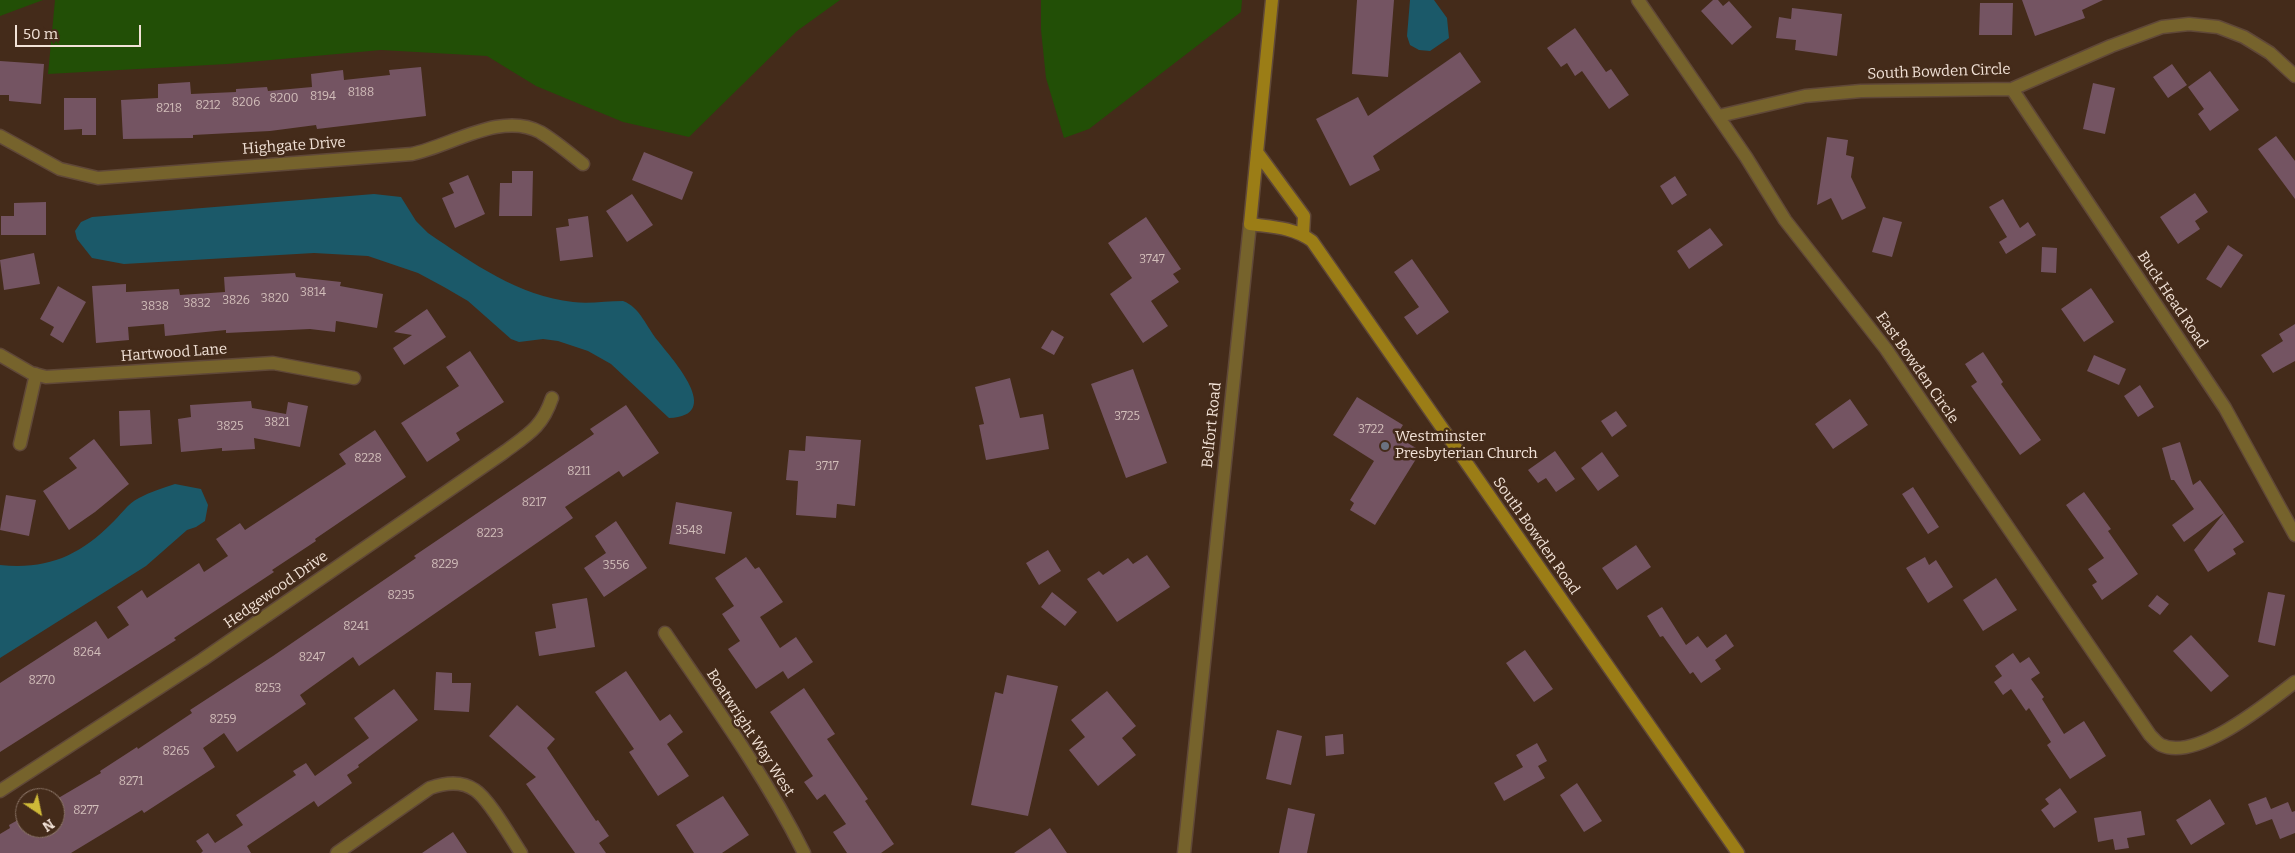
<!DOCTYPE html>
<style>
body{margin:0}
#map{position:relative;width:2295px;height:853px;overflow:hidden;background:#442b1a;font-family:Bitter,serif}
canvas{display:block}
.north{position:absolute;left:15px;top:788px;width:50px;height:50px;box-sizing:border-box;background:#442b1a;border:1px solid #8a7466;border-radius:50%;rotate:146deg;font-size:14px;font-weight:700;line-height:20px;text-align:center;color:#f2e2d7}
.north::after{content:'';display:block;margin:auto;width:18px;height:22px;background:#ceb938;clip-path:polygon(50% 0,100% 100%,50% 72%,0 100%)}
.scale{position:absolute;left:15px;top:25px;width:126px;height:22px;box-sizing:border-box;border:2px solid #f2e2d7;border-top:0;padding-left:6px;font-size:15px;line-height:18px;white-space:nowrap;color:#f2e2d7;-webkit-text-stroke:4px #442b1a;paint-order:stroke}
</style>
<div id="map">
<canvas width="2295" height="853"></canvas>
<div class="north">N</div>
<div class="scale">50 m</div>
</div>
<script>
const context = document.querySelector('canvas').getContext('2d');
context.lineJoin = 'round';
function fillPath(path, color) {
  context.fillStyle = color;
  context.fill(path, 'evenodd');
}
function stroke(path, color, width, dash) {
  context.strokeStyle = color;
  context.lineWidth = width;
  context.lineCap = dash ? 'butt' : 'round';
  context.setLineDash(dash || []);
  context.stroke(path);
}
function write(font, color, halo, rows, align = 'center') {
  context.font = font + ' Bitter,serif';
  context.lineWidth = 5;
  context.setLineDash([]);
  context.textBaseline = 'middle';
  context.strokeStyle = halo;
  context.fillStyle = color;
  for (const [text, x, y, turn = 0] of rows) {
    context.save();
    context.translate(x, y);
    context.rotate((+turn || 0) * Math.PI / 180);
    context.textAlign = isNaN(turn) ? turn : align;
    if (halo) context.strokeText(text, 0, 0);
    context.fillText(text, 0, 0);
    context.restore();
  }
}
fillPath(new Path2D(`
 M0 0H43L0 16Z
 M55 0H840L797 31 689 137 623 122 536 86 487 56 381 50 227 64 48 74Z
 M1041 0H1242L1241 12 1089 129 1064 138 1046 78 1041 30Z`), '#224f06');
fillPath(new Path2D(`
 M1410 0H1434L1447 18 1449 38 1430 51 1419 50 1410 45 1407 36Z
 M374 194 401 197 416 221 428 233C472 263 519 296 573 302 589 304 607 301 623 301 640 307 647 328 658 341 672 359 725 416 669 418L611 364 588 351 558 341 543 339 519 342 511 339 468 301 444 287 418 273 368 256 314 253 124 264 92 258 77 239 75 231 81 222 92 217Z
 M175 484 201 489 208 505 205 521 196 527 187 530 146 566 0 658V565C46 570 79 556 111 524 120 516 128 503 139 498 150 492 163 488 175 484Z`), '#1b5969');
fillPath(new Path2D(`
 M1357 0H1394L1388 77 1352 74Z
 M1713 0H1718L1723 6 1729 1 1752 27 1732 45 1701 11Z
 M2022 0H2103L2082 10 2085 18 2035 36Z
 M1980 3H2013L2012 35H1979Z
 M1792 8 1842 14 1837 56 1795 50 1796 40 1776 38 1779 17 1791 19Z
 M1575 28 1606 72 1611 69 1629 95 1609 109 1582 71 1575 76 1567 63 1561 67 1547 48Z
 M1460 52 1481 82 1373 156 1380 170 1350 186 1316 119 1358 97 1368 116Z
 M0 61 44 64 41 104 9 101V95H0Z
 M2172 64 2187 85 2168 98 2153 77Z
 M421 67 426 116 317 129 316 125 270 131 193 135V138L123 139 121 100 158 98V84L190 82 191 94 236 92V89L267 87 268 91 312 87 311 74 343 70 344 80 390 75 389 70Z
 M2210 71 2239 110 2210 131 2198 114 2204 109 2188 87Z
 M2093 83 2115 88 2105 134 2083 129Z
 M64 98H96V135H82V129L64 130Z
 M2276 136 2295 161V199L2258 149Z
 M1827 137 1848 140 1846 155 1854 157 1851 177 1866 208 1842 220 1831 198 1817 205Z
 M644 152 693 172 682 200 632 180Z
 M512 171H533L532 216H499L500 183H512Z
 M468 175 485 214 455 228 442 198 454 193 449 183Z
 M1675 176 1687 195 1672 205 1660 186Z
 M2195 193 2208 212 2195 221 2200 229 2178 244 2160 217Z
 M632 194 653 225 627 242 606 211Z
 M2003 199 2020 228 2028 222 2036 235 2006 254 1999 242 2007 237 1989 207Z
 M46 202V235H1V216H14V203Z
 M588 216 593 257 560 261 556 228 569 226 568 219Z
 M1146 217 1181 269 1173 274 1179 282 1151 301 1168 326 1143 343 1110 294 1132 278 1108 243Z
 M1883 217 1902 222 1892 257 1872 252Z
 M1710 228 1723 245 1689 269 1677 251Z
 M2228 245 2243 255 2221 288 2206 279Z
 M2042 247 2057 248 2056 273 2041 272Z
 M34 253 40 284 4 290 0 260Z
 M1412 259 1449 312 1417 335 1404 317 1419 307 1394 272Z
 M295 273 296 277 341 282 340 286 383 294 377 328 336 321 335 332 310 329 226 333V330L165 336 164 324 128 327 129 340 96 343 92 286 126 284V292L179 289 180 295 225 292 224 277Z
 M58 286 86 302 63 343 50 335 54 327 40 319Z
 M2091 288 2114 322 2084 342 2061 309Z
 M427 309 446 337 404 365 393 348 412 335 394 332Z
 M2295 324V361L2273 373 2261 355 2283 341 2279 334Z
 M1052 330 1064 337 1054 355 1041 348Z
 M470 351 504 402 456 433 460 440 427 462 401 423 459 386 446 367Z
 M1983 352 2003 382 2001 384 2041 440 2020 455 1971 386 1977 382 1965 364Z
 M2094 355 2126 369 2119 385 2087 371Z
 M1133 369 1167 463 1126 478 1091 384Z
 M1010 378 1020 418 1043 414 1049 449 986 460 979 425 984 424 975 387Z
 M2140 385 2154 407 2138 417 2124 396Z
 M1357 397 1403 425 1396 436 1421 451 1375 525 1350 510 1354 503 1350 500 1374 461 1333 435Z
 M1850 399 1868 425 1833 449 1815 424Z
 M251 401 252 408 286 414 288 402 308 406 300 447 254 438 255 449 222 451V448L181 452 178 419 191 417 190 405Z
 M626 405 659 453 623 477 619 471 565 507 573 518 359 666 353 657 300 695 306 704 237 752 224 733 203 748 215 767 144 813 142 810 71 853H0V834L10 828 9 825 25 816V828H55V800L101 773 100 771 137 747 138 749 192 713 190 710 273 656 416 558 414 556 594 434 590 429Z
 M150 410 152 444 120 446 119 411Z
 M1616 411 1627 426 1612 437 1601 421Z
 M375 430 406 477 315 539 316 541 272 570 274 572 174 638 176 640 0 752V683L96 621 108 639 129 625 117 607 142 590 147 598 199 563 204 572 228 556 216 539 240 523 245 530 346 464 339 454Z
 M806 436 861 440 855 506 837 504 836 518 796 515 798 481 786 480 789 450 805 451Z
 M94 439 129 484 95 512 69 530 43 491 77 468 69 458Z
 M2180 442 2193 485 2200 480 2224 513 2184 542 2172 525 2194 509 2174 480H2171L2162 448Z
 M1555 451 1575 479 1556 492 1546 478 1538 483 1528 470Z
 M1602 452 1619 476 1598 491 1581 468Z
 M1913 487 1939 527 1928 534 1902 494Z
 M2084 492 2111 529 2108 531 2138 574 2102 600 2092 585 2097 582 2088 569 2104 558 2066 505Z
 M6 495 36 500 29 536 0 530Z
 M676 502 732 512 725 554 669 544Z
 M2224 513 2244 542 2233 549 2236 554 2208 572 2194 550Z
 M616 521 647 568 604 597 584 568 606 553 595 536Z
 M1636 545 1651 567 1617 590 1602 568Z
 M1048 550 1061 571 1039 585 1026 563Z
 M1147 555 1170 587 1117 622 1087 579 1099 571 1103 575 1128 558 1133 564Z
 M746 557 755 569 759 567 783 602 760 617 780 648 796 637 813 662 788 679 783 671 756 689 728 649 740 641 722 614 734 606 715 578Z
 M1925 557 1929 565 1936 560 1953 587 1928 603 1906 568Z
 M1996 578 2017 610 1983 631 1963 600Z
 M1052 592 1077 612 1065 626 1041 607Z
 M2268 592 2285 595 2275 646 2258 642Z
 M2157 595 2169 604 2160 615 2148 606Z
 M587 598 595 647 539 656 535 632 556 628 552 604Z
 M1662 607 1686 645 1698 636 1707 648 1726 634 1734 646 1715 660 1721 669 1701 683 1693 672 1690 674 1663 636 1660 637 1647 616Z
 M2191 635 2229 676 2211 692 2173 651Z
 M1525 650 1553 689 1534 702 1506 663Z
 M2013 653 2020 663 2029 657 2040 673 2031 679 2044 697 2042 699 2064 734 2084 721 2106 756 2070 779 2047 745 2051 742 2029 708 2026 711 2011 689 2003 695 1994 682 2002 676 1995 666Z
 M626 671 660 721 670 714 683 732 667 744 689 776 658 796 629 752 634 749 595 692Z
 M436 672 452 673V683H471L469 712 434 710Z
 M1007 675 1058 686 1028 816 971 805 995 692 1003 694Z
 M804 688 835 734 827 739 868 799 865 801 894 844 881 853H847L833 832 846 824 825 794 817 800 804 782 813 776 770 712Z
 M394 689 418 720 358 765 359 767 347 775 352 783 318 807 314 801 247 846 251 853H201L203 851 196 841 208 833 215 843 243 825 236 815 296 775 293 771 306 763 315 776 369 738 354 718Z
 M1107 691 1136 726 1122 738 1136 755 1098 786 1069 750 1085 737 1071 720Z
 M517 705 555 739 547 748 596 821 598 820 609 836 599 843 606 853H575L526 784 536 777 489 736Z
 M1277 730 1302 736 1291 785 1266 779Z
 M1343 734 1344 754 1326 756 1325 736Z
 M1537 743 1547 761 1538 766 1545 778 1504 801 1494 783 1523 767 1516 755Z
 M1577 783 1602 821 1584 832 1560 795Z
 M2060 788 2077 812 2054 828 2041 810 2049 804 2045 799Z
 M723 796 749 835 722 853H694L676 825Z
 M2266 797 2271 809 2288 802 2292 812 2295 811V833L2280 839 2272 819 2256 825 2248 804Z
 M2210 799 2225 824 2191 845 2176 820Z
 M1288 808 1315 814 1307 853H1279Z
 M2141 811 2145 835 2127 838 2129 848 2115 850 2113 839 2098 842 2094 818Z
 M1050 828 1067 853H1014Z
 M453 832 467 853H422Z`), '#745462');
const minor = new Path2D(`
 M1638 0 1746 157 1785 220 1886 349 2150 735C2153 738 2157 743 2161 745 2197 762 2267 703 2295 682
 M2012 89 2225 408 2295 535
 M1719 116 1805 96 1861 91 2012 89 2111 46 2162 27 2189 24 2218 27 2244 37 2270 53 2295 76
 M0 136 60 169 98 178 412 154C451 146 501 111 540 132 555 141 569 153 583 164
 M0 355 31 373 46 377 273 363 354 378
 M20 444 36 374
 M665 633C714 705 765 775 804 853
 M0 791 202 660 503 453C527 435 542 428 552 398
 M337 853 430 788C444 783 461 780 475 790 489 799 511 838 521 853`);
const tertiary = new Path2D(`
 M1184 853 1250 224`);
const secondary = new Path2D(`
 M1272 0 1250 224C1272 227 1293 227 1312 241L1738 853
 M1257 152 1304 216 1303 235`);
stroke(minor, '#604838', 15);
stroke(tertiary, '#604838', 15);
stroke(secondary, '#604838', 15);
stroke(minor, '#76632c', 12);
stroke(tertiary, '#76632c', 12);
stroke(secondary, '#9b7d16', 12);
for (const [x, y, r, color] of [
 [1385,446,5,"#6b7280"]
]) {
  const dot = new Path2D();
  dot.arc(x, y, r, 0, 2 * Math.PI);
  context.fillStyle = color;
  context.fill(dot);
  stroke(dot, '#442b1a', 2);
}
write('12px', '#d2beba', null, [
 ["8188",361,93],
 ["8194",323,97],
 ["8200",284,99],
 ["8206",246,103],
 ["8212",208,106],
 ["8218",169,109],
 ["3747",1152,260],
 ["3814",313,293],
 ["3820",275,299],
 ["3826",236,301],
 ["3832",197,304],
 ["3838",155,307],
 ["3725",1127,417],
 ["3821",277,423],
 ["3825",230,427],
 ["3722",1371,430],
 ["8228",368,459],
 ["3717",827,467],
 ["8211",579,472],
 ["8217",534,503],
 ["3548",689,531],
 ["8223",490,534],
 ["8229",445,565],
 ["3556",616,566],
 ["8235",401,596],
 ["8241",356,627],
 ["8264",87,653],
 ["8247",312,658],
 ["8270",42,681],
 ["8253",268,689],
 ["8259",223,720],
 ["8265",176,752],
 ["8271",131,782],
 ["8277",86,811]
]);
write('15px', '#f2e2d7', '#442b1a', [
 ["South Bowden Circle",1939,72,-2],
 ["Highgate Drive",294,146,-4],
 ["Buck Head Road",2172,300,56],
 ["Hartwood Lane",174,353,-4],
 ["East Bowden Circle",1917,368,55],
 ["Belfort Road",1212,425,-84],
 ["South Bowden Road",1536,536,55],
 ["Hedgewood Drive",276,590,-35],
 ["Boatwright Way West",750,733,57]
]);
write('15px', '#f2e2d7', '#442b1a', [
 ["Westminster",1395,437],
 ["Presbyterian Church",1395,454]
], 'left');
</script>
